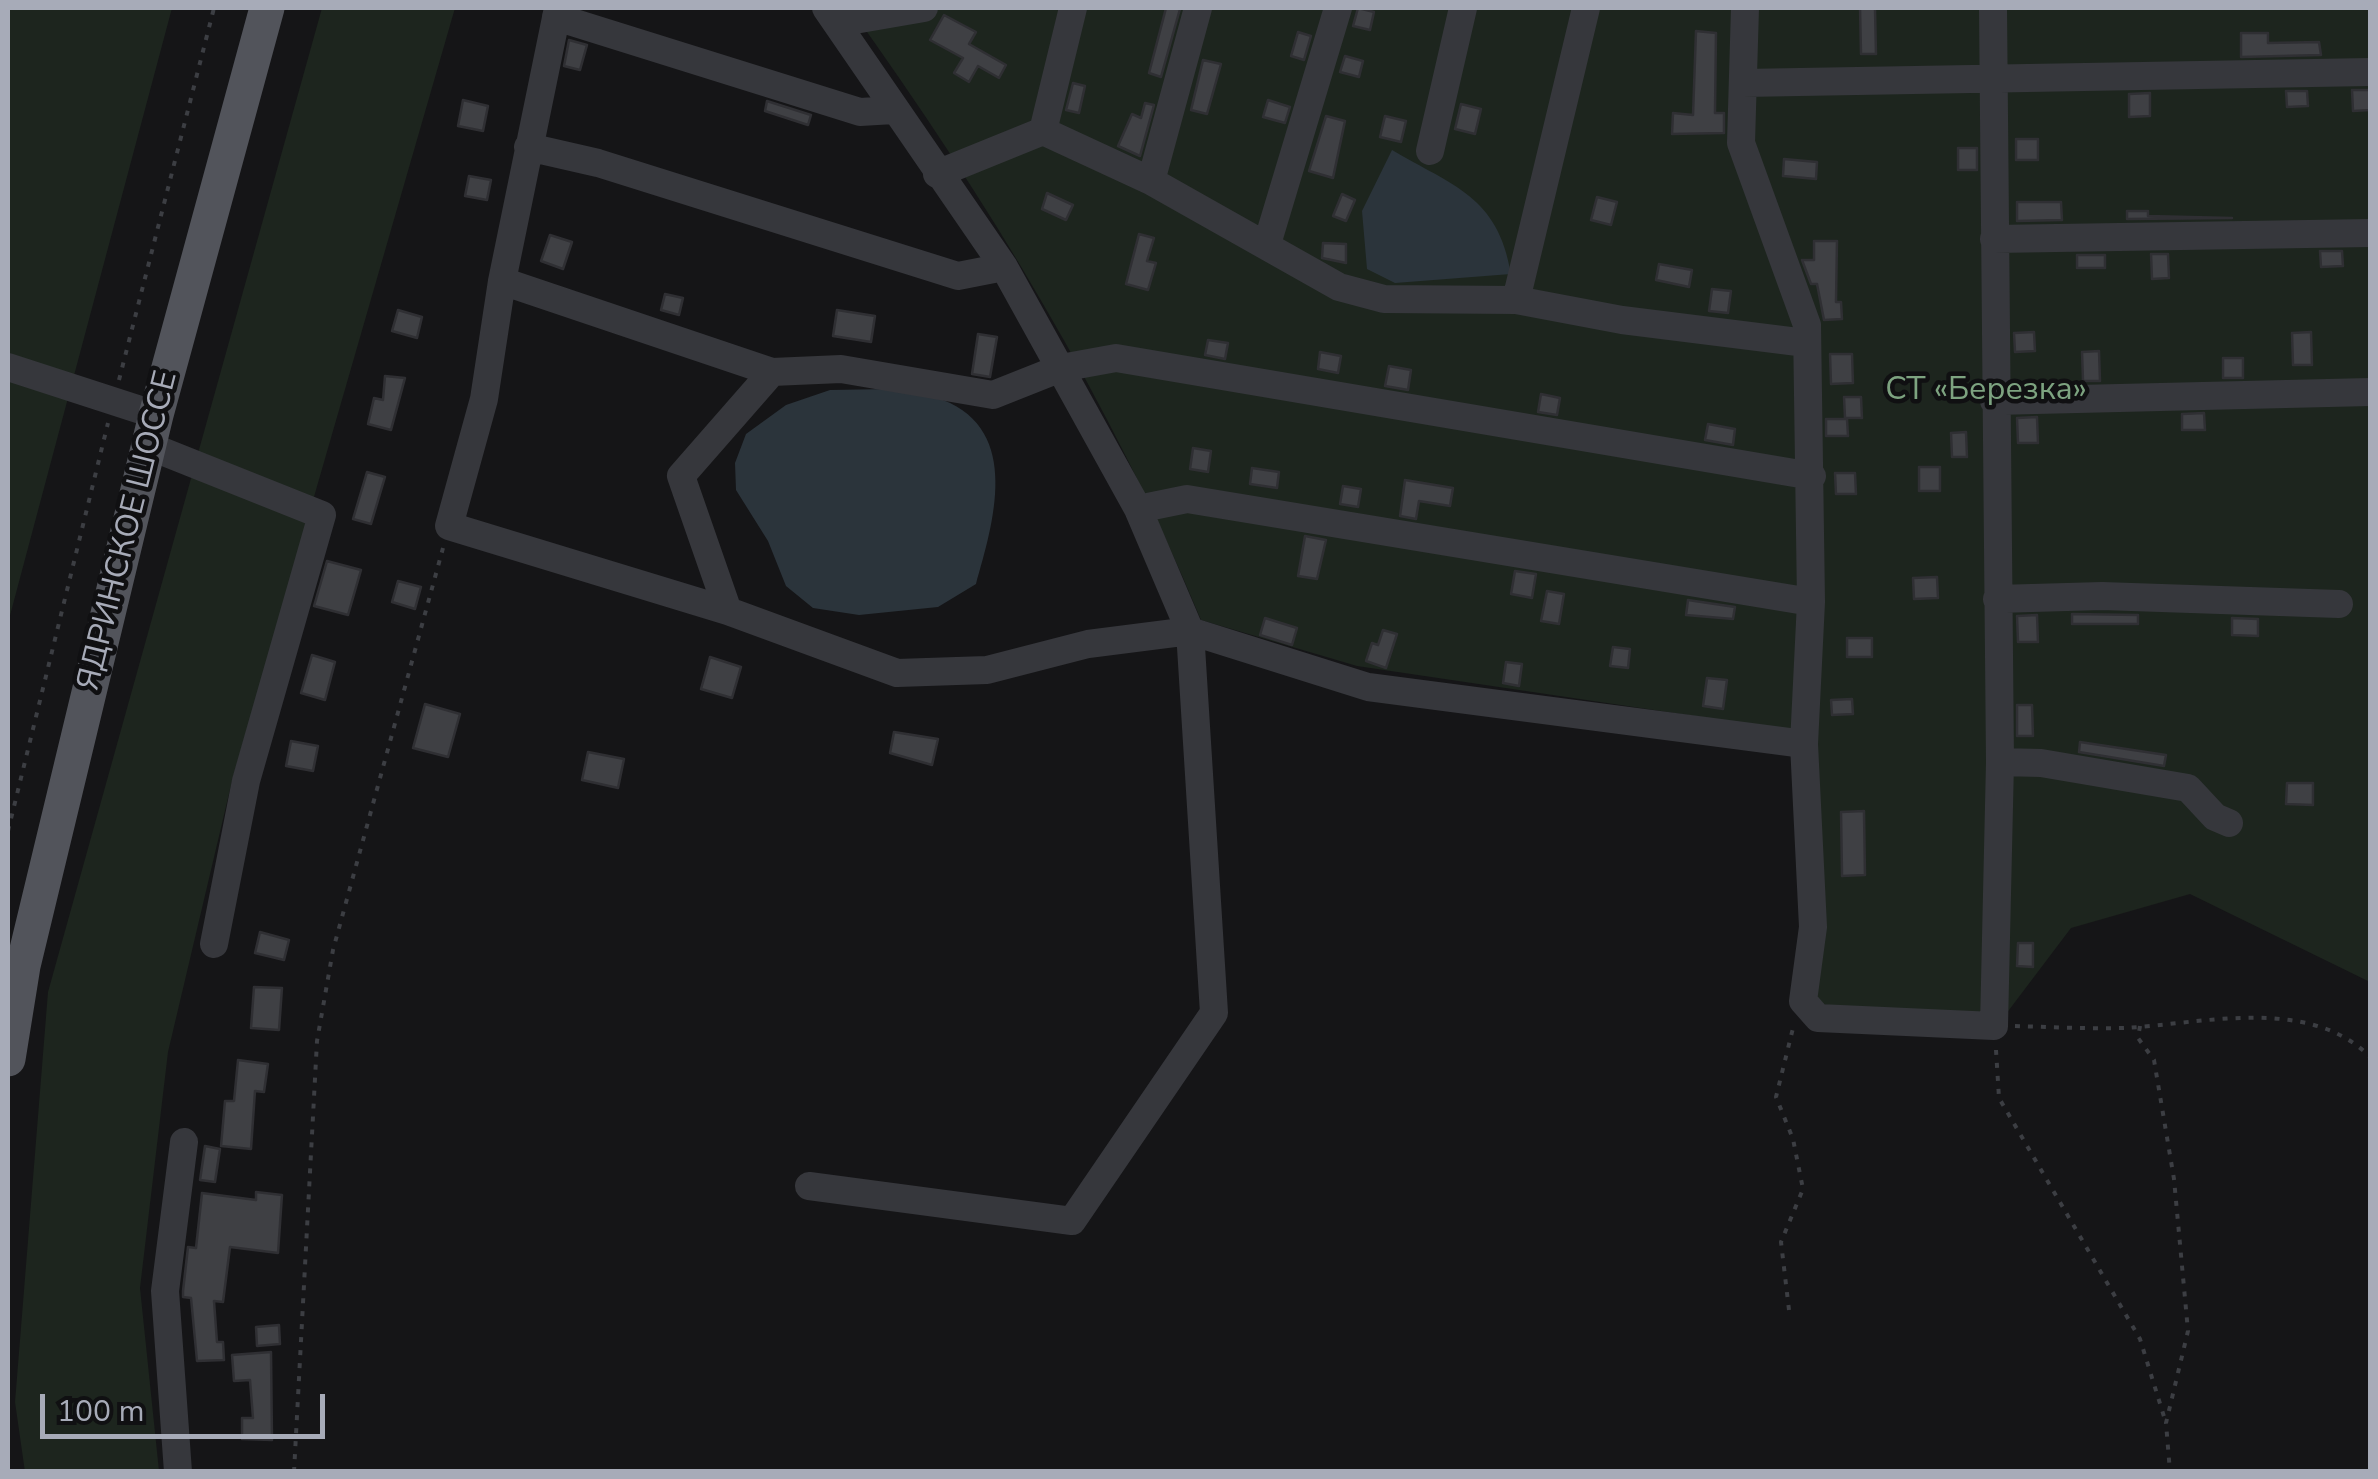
<!DOCTYPE html>
<meta charset="utf-8">
<style>
body{margin:0}
#map{position:relative;width:2378px;height:1479px;overflow:hidden;background:#151517;font-family:"Nunito Sans",sans-serif}
canvas{display:block}
.frame{position:absolute;inset:0;border:10px solid #a7abb8;pointer-events:none}
.scale{position:absolute;left:40px;top:1394px;width:285px;height:45px;box-sizing:border-box;border:5px solid #a7abb8;border-top:0;padding-left:12px;font-size:30px;line-height:35px;white-space:nowrap;color:#a7abb8;-webkit-text-stroke:8px #101012;paint-order:stroke}
</style>
<div id="map">
<canvas width="2378" height="1479"></canvas>
<div class="frame"></div>
<div class="scale">100 m</div>
</div>
<script>
const context = document.querySelector('canvas').getContext('2d');
context.lineJoin = 'round';
function fillPath(path, color) {
  context.fillStyle = color;
  context.fill(path, 'evenodd');
}
function stroke(path, color, width, dash) {
  context.strokeStyle = color;
  context.lineWidth = width;
  context.lineCap = dash ? 'butt' : 'round';
  context.setLineDash(dash || []);
  context.stroke(path);
}
function write(font, color, halo, rows, align = 'center') {
  context.font = font + ' "Nunito Sans",sans-serif';
  context.lineWidth = 9;
  context.setLineDash([]);
  context.textBaseline = 'middle';
  context.strokeStyle = halo;
  context.fillStyle = color;
  for (const [text, x, y, turn = 0] of rows) {
    context.save();
    context.translate(x, y);
    context.rotate((+turn || 0) * Math.PI / 180);
    context.textAlign = isNaN(turn) ? turn : align;
    if (halo) context.strokeText(text, 0, 0);
    context.fillText(text, 0, 0);
    context.restore();
  }
}
fillPath(new Path2D(`
 M8 8H172L8 623Z
 M322 8H455L232 781 168 1052 140 1288 159 1471 25 1472 15 1402 48 992Z
 M850 8H2370V982L2190 894 2071 928 2006 1014 1813 1007 1816 734 1357 666 1201 620C1111 402 987 199 850 8Z`), '#1d251e');
fillPath(new Path2D(`
 M1392 150C1453 186 1498 196 1511 274L1395 283 1367 269 1362 211Z
 M890 389C907 392 927 394 943 400 1022 431 993 524 976 584L938 607 859 615 813 608 786 586 768 541 736 490 735 463 746 434 786 405 830 390Z`), '#2b343b');
const building = new Path2D(`
 M1166 8 1180 9 1161 77 1149 73Z
 M1358 8 1374 12 1370 30 1353 26Z
 M1860 8H1875L1876 54H1861Z
 M944 15 976 32 969 44 1006 65 999 78 978 66 969 82 954 73 963 58 930 40Z
 M1696 31 1716 33 1715 113H1724V133L1672 134 1673 113 1693 115Z
 M1298 32 1311 36 1304 60 1291 56Z
 M2241 33H2268V43L2319 42 2321 55 2241 57Z
 M569 40 587 45 580 70 564 66Z
 M1345 56 1363 61 1359 77 1340 72Z
 M1203 60 1221 64 1207 114 1191 110Z
 M1073 83 1085 86 1079 113 1066 110Z
 M2370 90V110L2353 111 2352 90Z
 M2286 91H2307L2308 106 2287 107Z
 M2150 93V116L2129 117V94Z
 M463 100 488 106 483 131 458 126Z
 M1268 100 1290 107 1285 123 1263 117Z
 M767 101 811 115 808 125 765 111Z
 M1145 103 1154 105 1140 156 1118 146 1132 114 1141 118Z
 M1461 104 1481 109 1475 134 1455 129Z
 M1326 116 1345 121 1333 178 1309 171Z
 M1385 116 1406 121 1401 142 1380 137Z
 M2016 139H2038V160H2016Z
 M1958 148H1977V170H1958Z
 M1784 159 1817 162 1816 179 1783 176Z
 M469 176 491 180 487 200 465 196Z
 M1047 193 1073 205 1066 220 1042 209Z
 M1342 194 1355 200 1346 221 1333 216Z
 M1597 197 1617 202 1611 225 1591 220Z
 M2017 202H2061L2062 220 2017 221Z
 M2127 211H2148V216L2232 218 2127 219Z
 M1139 234 1154 238 1147 261 1156 263 1148 290 1126 284Z
 M550 235 572 242 563 269 541 261Z
 M1814 241H1837L1836 302H1841L1842 319 1824 320 1817 284H1811L1802 260H1814Z
 M1323 243 1346 244V263L1322 258Z
 M2320 251H2342L2343 266 2321 267Z
 M2151 254H2168L2169 278 2152 279Z
 M2077 255H2105V268H2077Z
 M1659 264 1692 270 1689 287 1656 280Z
 M1712 289 1731 291 1728 313 1709 311Z
 M665 294 683 298 679 315 661 310Z
 M398 310 422 317 417 338 392 331Z
 M837 310 875 316 871 342 833 336Z
 M2034 332 2035 351 2015 352 2014 333Z
 M2311 332 2312 365H2293L2292 333Z
 M978 334 997 337 990 377 972 374Z
 M1208 340 1228 343 1225 359 1205 355Z
 M2099 351 2100 381H2083L2082 352Z
 M1320 352 1341 356 1338 373 1318 369Z
 M1830 354H1852L1853 383 1831 384Z
 M2223 358H2243V378H2223Z
 M1389 366 1411 370 1408 390 1385 386Z
 M385 376 405 378 391 430 368 424 374 398 383 400Z
 M1541 394 1560 398 1557 415 1538 412Z
 M1844 397H1861L1862 418H1845Z
 M2204 413 2205 430H2182V414Z
 M2037 417 2038 443H2018L2017 418Z
 M1826 419H1847L1848 436H1826Z
 M1708 424 1735 429 1733 445 1705 440Z
 M1966 432 1967 457H1952L1951 433Z
 M1193 448 1211 451 1208 472 1190 469Z
 M1919 467H1940V491H1919Z
 M1252 468 1279 472 1277 488 1250 484Z
 M367 472 385 477 371 524 353 519Z
 M1835 473H1855L1856 494H1836Z
 M1405 480 1453 488 1450 506 1419 501 1416 519 1400 516Z
 M1343 486 1361 489 1358 507 1340 504Z
 M1305 536 1326 540 1317 579 1298 576Z
 M327 561 361 570 348 615 314 606Z
 M1515 571 1536 574 1532 598 1511 594Z
 M1937 577 1938 598 1914 599 1913 578Z
 M398 581 421 587 415 609 392 602Z
 M1547 591 1564 594 1559 624 1541 621Z
 M1688 600 1735 607 1733 619 1686 615Z
 M2072 614 2138 615V624H2072Z
 M2037 615 2038 642H2018L2017 616Z
 M1265 618 1297 628 1292 645 1260 635Z
 M2232 618 2258 619V636L2232 635Z
 M1383 630 1397 634 1386 668 1366 661 1372 643 1378 645Z
 M1847 638H1872V657H1847Z
 M1613 647 1630 649 1628 668 1610 666Z
 M312 655 335 662 325 700 301 693Z
 M710 657 741 667 732 698 701 689Z
 M1506 662 1522 664 1519 686 1503 683Z
 M1707 678 1727 680 1723 709 1703 706Z
 M1852 699 1853 714 1832 715 1831 700Z
 M425 704 460 714 448 757 413 748Z
 M2017 705H2032L2033 736H2017Z
 M894 732 938 739 932 765 890 753Z
 M291 741 318 746 313 771 286 766Z
 M2080 742 2166 755 2164 766 2079 752Z
 M588 752 624 759 618 788 582 780Z
 M2287 783H2313V805L2286 804Z
 M1864 811 1865 875 1842 876 1841 812Z
 M260 932 289 940 284 960 255 953Z
 M2018 943H2033V967L2017 966Z
 M254 987 282 988 279 1030 251 1028Z
 M238 1060 268 1064 264 1092 255 1091 251 1149 221 1146 225 1101H234Z
 M205 1146 220 1149 215 1182 200 1180Z
 M256 1192 282 1195 278 1253 230 1247 223 1302 214 1301 217 1342H223L224 1360 197 1361 191 1298 183 1297V1291L188 1247 196 1248 202 1193 256 1200Z
 M279 1325 280 1344 257 1346 256 1327Z
 M271 1352 272 1440 242 1439V1418H253L250 1380 234 1381 232 1355Z`);
fillPath(building, '#3f4044');
stroke(building, '#2f2f33', 2.5);
stroke(new Path2D(`
 M119 380 214 8
 M8 831 108 423
 M2015 1026C2051 1027 2088 1029 2124 1028 2201 1024 2309 995 2370 1057
 M2140 1026 2138 1038 2154 1060 2174 1179 2188 1331 2166 1423 2170 1472
 M1996 1050 1999 1098 2140 1339 2166 1423
 M1789 1310 1781 1242 1803 1189 1793 1139 1776 1097 1794 1024
 M294 1472 317 1041 333 950 443 548`), '#3c3e43', 4, [5, 8]);
stroke(new Path2D(`
 M558 8 502 281 484 399 449 526 728 611 897 673 987 670 1088 644 1190 631 1368 687 1804 744 1811 602 1807 325 1741 143 1745 8
 M1073 8 1043 131 1151 181 1339 287 1384 299 1516 300 1622 320 1806 343
 M556 17 860 112 894 110
 M837 23 924 8
 M1743 83 2370 72
 M528 147 598 163 958 276 1004 267
 M1430 151 1463 8
 M937 174 1043 131
 M1151 181 1198 8
 M1994 239 2370 233
 M1267 244 1338 8
 M502 281 772 372 841 369 993 395 1061 368 1116 358 1812 476
 M1516 300 1586 8
 M8 367 156 415
 M1994 401 2370 392
 M149 446 322 515 246 781 214 944
 M1138 509 1187 499 1811 602
 M1997 599 2102 596 2339 604
 M728 611 681 476 772 372
 M1804 744 1813 927 1803 1001 1818 1018 1994 1026 2000 762 1993 8
 M2000 762 2041 763 2188 788 2215 817 2229 823
 M809 1186 1072 1221 1214 1013 1190 631 1138 509 1004 267 826 8
 M178 1472 165 1291 184 1142`), '#36373c', 28);
stroke(new Path2D(`
 M8 1059 23 966 156 415 267 8`), '#52545b', 35);
write('32px', '#7da380', '#101012', [
 ["СТ «Березка»",1986,391]
]);
write('32px', '#a7abb8', '#101012', [
 ["ЯДРИНСКОЕ ШОССЕ",129,531,-76]
]);
</script>
